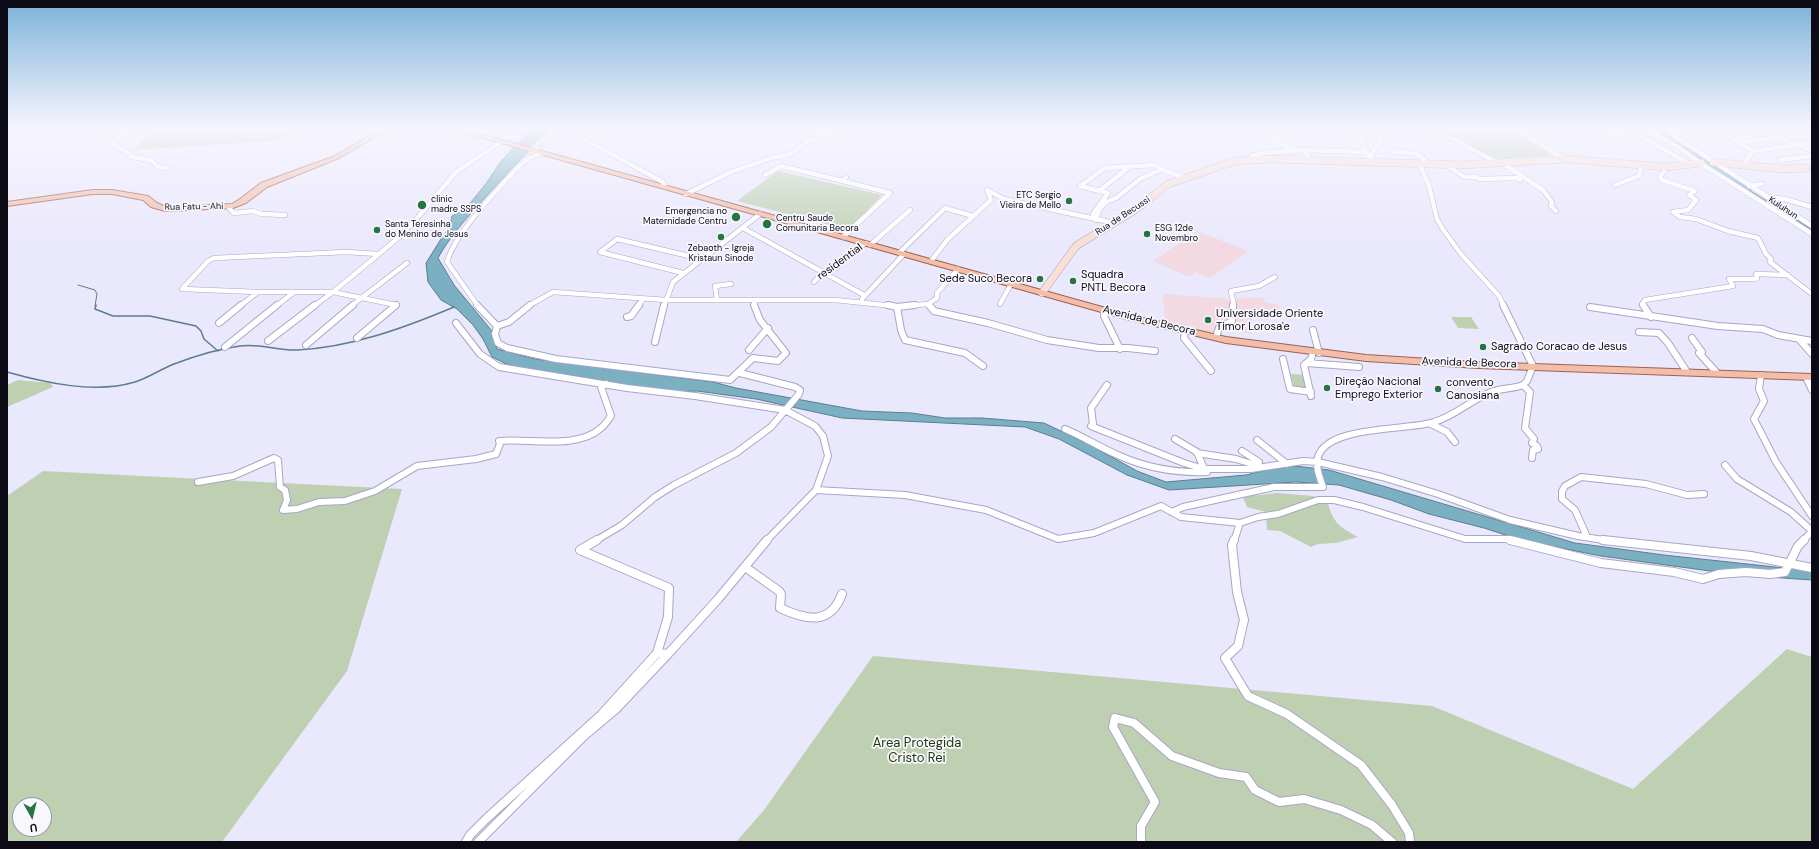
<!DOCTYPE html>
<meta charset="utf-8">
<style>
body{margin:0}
#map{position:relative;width:1819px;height:849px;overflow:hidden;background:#eae8fc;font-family:"DM Sans",sans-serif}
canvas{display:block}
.frame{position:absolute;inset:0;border:8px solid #0c0a14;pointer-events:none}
.north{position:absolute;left:12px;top:797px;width:40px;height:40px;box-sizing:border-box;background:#f8f7fe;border:1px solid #9a98a0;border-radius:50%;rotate:172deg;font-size:11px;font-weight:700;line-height:16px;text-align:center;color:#0c0a14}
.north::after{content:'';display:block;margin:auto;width:14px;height:18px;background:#297341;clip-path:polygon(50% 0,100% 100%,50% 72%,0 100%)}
</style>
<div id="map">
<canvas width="1819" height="849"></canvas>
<div class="frame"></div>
<div class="north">U</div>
</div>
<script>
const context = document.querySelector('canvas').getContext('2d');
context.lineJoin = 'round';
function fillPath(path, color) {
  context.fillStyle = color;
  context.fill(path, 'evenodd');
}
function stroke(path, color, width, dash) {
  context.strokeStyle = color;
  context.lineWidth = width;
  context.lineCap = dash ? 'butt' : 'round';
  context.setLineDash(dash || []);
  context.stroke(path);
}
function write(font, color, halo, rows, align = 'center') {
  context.font = font + ' "DM Sans",sans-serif';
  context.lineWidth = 3.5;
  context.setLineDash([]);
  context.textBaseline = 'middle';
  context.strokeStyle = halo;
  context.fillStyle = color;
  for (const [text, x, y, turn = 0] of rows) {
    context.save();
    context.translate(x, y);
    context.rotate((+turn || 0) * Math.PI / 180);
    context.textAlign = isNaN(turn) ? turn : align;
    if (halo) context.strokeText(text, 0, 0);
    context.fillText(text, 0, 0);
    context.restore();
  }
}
fillPath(new Path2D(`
 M1197 231 1248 251 1210 278 1196 272 1190 277 1153 261Z
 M1163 294 1233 299 1262 297 1266 303 1277 304 1283 313 1253 314 1251 334 1241 332V330L1219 328 1216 337 1165 325Z`), '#f2d9e2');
fillPath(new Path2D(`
 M156 127H320L274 141 133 150Z
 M1442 127H1492L1515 131 1553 155 1497 159 1451 136 1434 130 1443 129Z
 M778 171 882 195 849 230 737 201Z
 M1451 317H1471L1479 329 1458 328Z
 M1291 374 1304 375 1307 388 1294 387Z
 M18 380 50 383 53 387 7 407V385Z
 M43 471 402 489 347 671 222 842H7V496ZM20 805H44V829H20Z
 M1277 493 1313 496 1328 504C1334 524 1340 527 1358 537L1336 543 1318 544 1311 547 1280 531 1267 530 1266 512 1247 507 1243 497Z
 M1787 649 1812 657V842H736L764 810 873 656 1432 706 1633 789Z`), '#bfd0b2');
const water = new Path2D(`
 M537 127H554C528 151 506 174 483 200 467 218 450 236 438 258L454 285 492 331 497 349 535 359 713 382 736 388 862 411 912 413 945 418H982L1044 423 1090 445 1137 471 1166 482 1246 475 1286 465 1329 470 1575 543 1664 555 1812 571V580L1739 575 1601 556 1521 540 1484 528 1429 514 1391 500 1339 485 1296 482 1169 490 1127 475 1059 439 1025 427 842 418 756 399 697 391 675 392 618 385 581 377 515 368 492 357 483 339 473 325 457 309 441 300 428 282 426 263 441 239 450 227 452 216 467 207 485 185 502 160 524 137Z
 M1655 127H1661L1675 139 1750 188 1751 191 1812 229V233L1667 139Z`);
fillPath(water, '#7bb0c3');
stroke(water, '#5a7e8e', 1);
stroke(new Path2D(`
 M78 285 95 290 97 294 95 306`), '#5a7e8e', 1);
stroke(new Path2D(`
 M96 305 95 309 113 316H150L196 326 201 331 204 339 218 351
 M7 372C46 383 95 394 135 382 148 378 161 369 174 364 195 356 218 349 240 346 260 343 278 351 298 350 352 347 404 328 454 307`), '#5a7e8e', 1.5);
const streetFar2 = new Path2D(`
 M112 127 119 132H125V134L110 143 130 154 131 157 151 160 158 167 168 168
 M571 127 583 131 579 135 582 138 663 182 665 187
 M1341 127 1365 133 1361 141 1368 154
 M1371 127 1381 142 1375 147 1371 157
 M1424 127 1436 134 1456 140 1499 164
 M1506 127 1518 130 1564 159
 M1617 127 1608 132 1615 136C1649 122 1674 144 1700 163
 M1665 127 1676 137 1812 226
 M1711 127 1738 142
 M1787 127 1788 128 1780 134 1779 137 1812 151
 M1269 133 1272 138 1291 150
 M1708 133 1719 132
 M1779 137 1738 143 1753 151 1812 143
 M1646 139 1689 164
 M1304 150 1364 152 1375 162
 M1391 151 1417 154 1430 164
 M1252 156 1262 153 1304 150 1310 160
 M1779 160 1812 156
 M1419 163 1429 186 1437 219 1442 228 1461 254 1499 296 1504 306
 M1502 163 1543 190 1552 202 1551 206 1556 211
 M1700 163 1812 234
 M1744 164 1753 151
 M1155 165 1160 168V170L1140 179 1116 198 1106 202 1099 210 1096 220 1093 214 1108 193 1080 186 1105 168Z
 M1447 165 1464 177H1476L1479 179 1518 178 1520 180
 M1663 167 1664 171 1660 177 1662 180 1695 191 1689 195 1696 200 1688 210 1673 212 1680 217 1696 219 1728 231 1758 238 1766 254 1771 259 1770 262 1812 294
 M1160 169 1183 177
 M765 175 781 166 843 181
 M846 177 843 181 890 193
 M1615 185 1639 176 1641 167 1647 166
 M1749 186 1762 184
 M1099 191 1129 167
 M686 194 731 172 771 158 791 154 808 141 826 135 839 127
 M1767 197 1785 199 1812 207
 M228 207 234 213 253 211 262 214 285 215
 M743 228 864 295
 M843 237 890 193
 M870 245 910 210
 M346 252 379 254 333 292H258L182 289 208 261 214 258Z
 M600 252 617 239 702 259
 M600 252 683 273
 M899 253 945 208 973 216
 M379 254 399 237 419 216 456 172 501 142
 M931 261 948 239 991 200 987 190 1004 199 1114 223
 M814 282 822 274 836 268 850 254 866 243
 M862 299 904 254
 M717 300 715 286 731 284
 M928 304 930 306
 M1000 304 1011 284
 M240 306 258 292
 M276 306 293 293
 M314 306 333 292 396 305 395 306
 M351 306 407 263
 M478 306 447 262C455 233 498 189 519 166L529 158 542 153
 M528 306 553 292 666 300H835L893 306
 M638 306 643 299
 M664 306 673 282 760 214
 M754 306 755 300
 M905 306 928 304 937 298V293L958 269
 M1234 306 1231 291 1259 286 1275 277
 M1644 306 1642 304 1645 300 1733 286 1729 279H1754L1757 278 1756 274 1788 275`);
const streetFar1 = new Path2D(`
 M477 305 497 326
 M888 305 897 307 915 305
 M929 305 934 311 988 323 1047 340 1099 348H1128L1155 351
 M1643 305 1651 317
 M897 307 901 330 905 340 965 353 983 366
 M1590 307 1718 326 1763 329 1778 335 1812 341
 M1106 310 1104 316 1120 349
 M627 317 631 316 639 305
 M219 323 241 305
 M456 323 480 354 499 367 627 388 695 396 785 410 815 426 823 436 828 456 816 490 905 495 986 510 1058 539 1094 533 1161 506 1181 517 1240 523 1258 517 1278 514 1318 500H1334L1363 507 1465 539H1507L1514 541
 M497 326 509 322 530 305
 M497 326 495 334 498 343 507 348 556 359 730 380 753 358 778 361 786 353 760 320 754 305
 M1185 330 1184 338 1211 371
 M1313 330 1319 353
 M1639 332 1659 333 1668 343 1687 372
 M1216 337 1219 328 1232 321 1233 305
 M357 338 396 305
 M1692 338 1702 352 1699 353 1717 373
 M1799 339 1812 354
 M268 341 315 305
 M655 342 664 305
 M306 345 353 305
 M225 347 277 305
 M749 350 768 328
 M1283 359 1290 389 1311 392
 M1307 363 1359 367
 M1761 375 1759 389 1764 401 1754 419 1776 462 1812 516
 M1806 377 1812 390
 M1107 385 1091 408 1093 424 1091 426 1184 463 1204 469H1251L1303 461 1318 462 1382 477 1438 494 1510 520 1578 536 1610 541
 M1523 385 1530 392 1525 428 1534 439 1532 443 1537 446 1538 449 1533 450 1532 458
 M1311 396 1304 365 1311 359 1313 352
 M1431 424 1447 432 1455 442
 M1065 429C1084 437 1101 448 1120 456 1147 468 1177 473 1207 472
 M1175 439 1197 452 1205 471
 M1257 440 1287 464
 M1197 453 1236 459 1255 465 1259 462 1242 451
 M1725 465 1737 479 1791 512 1812 531
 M198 482 233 476 274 458 278 460 280 487 285 490 287 500 283 510 297 509 319 502 345 501 375 491 417 466 476 459 496 454 500 444 499 441C529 438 577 450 601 428 605 425 608 420 611 416L601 387 606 384
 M1172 512 1183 507 1274 487H1323C1320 478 1315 467 1318 457 1327 425 1407 431 1434 422 1455 416 1471 400 1491 392 1501 388 1513 389 1523 385L1527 381 1533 366 1503 305
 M1587 537 1575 510 1562 499V491L1565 486 1581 477 1646 484 1687 495 1704 494
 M595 541 622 525 655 497 674 485 736 453 771 427 799 394 800 390 795 387 740 373
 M766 541 816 490
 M1234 541 1240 523
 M1803 541 1812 531`);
const street = new Path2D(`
 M1234 540 1232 545 1237 592 1244 620 1238 646 1225 658 1248 696 1287 714 1361 765 1392 805 1409 833 1410 842
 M1510 540 1601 563 1674 572 1703 579 1719 574 1746 572 1770 574 1785 572 1798 546 1804 540
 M1603 540 1751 556 1812 568
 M580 550 597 540
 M745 567 779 591 781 594 780 608C806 620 830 626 842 594
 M657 653 668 654 718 599 767 540
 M466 842 470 835 487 818 601 715 657 653 668 617 669 588 580 550
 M478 842 584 736 616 709 668 654
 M1141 842V826L1155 802 1113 727 1115 718 1134 723 1172 756 1219 773 1246 777 1255 790 1279 802 1304 799 1341 810 1372 825 1392 842`);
const secondary = new Path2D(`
 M532 151 558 127
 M1713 162 1783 169 1807 168
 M1042 293 1076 246 1138 208 1168 184 1235 161 1270 159 1462 165 1567 159 1666 167 1701 163`);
const primary = new Path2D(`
 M383 127H392L339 158 267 187 246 203 233 208 165 211 151 207 143 200 112 194H93L7 206V202L93 190H112L148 196 157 203 166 207 232 204 240 199 261 183 335 156Z
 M444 127H456L1131 315 1226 337 1366 355 1478 362 1812 374V380L1478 368 1366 361 1226 343 1126 319Z`);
stroke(streetFar2, '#a9a6c4', 5.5);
stroke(streetFar1, '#a9a6c4', 8);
stroke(street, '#a9a6c4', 10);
stroke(secondary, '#a9a6c4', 8);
stroke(primary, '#9d6350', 2);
stroke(streetFar2, '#fff', 4.5);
stroke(streetFar1, '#fff', 6);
stroke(street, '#fff', 8);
stroke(secondary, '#f9dfd4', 7);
fillPath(primary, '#f3bea9');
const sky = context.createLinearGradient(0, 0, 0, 246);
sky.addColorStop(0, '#7cb2d9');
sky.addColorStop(0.52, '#f6f5fe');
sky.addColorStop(1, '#f6f5fe00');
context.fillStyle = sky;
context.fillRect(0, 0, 1819, 246);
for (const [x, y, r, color] of [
 [1069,201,4,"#297341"],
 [422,205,5,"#297341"],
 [736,217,5,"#297341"],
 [767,224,5,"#297341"],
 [377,230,4,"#297341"],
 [1147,234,4,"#297341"],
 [721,237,4,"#297341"],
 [1040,279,4,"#297341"],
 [1073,281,4,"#297341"],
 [1208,320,4,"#297341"],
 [1483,347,4,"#297341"],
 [1327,388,4,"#297341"],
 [1438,389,4,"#297341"]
]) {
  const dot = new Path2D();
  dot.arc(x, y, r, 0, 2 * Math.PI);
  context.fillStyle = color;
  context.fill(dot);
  stroke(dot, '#f8f7fe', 1.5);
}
write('9px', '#0c0a14', '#f8f7fe', [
 ["ETC Sergio",1061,196,"right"],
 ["Vieira de Mello",1061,206,"right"],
 ["clinic",431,200],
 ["madre SSPS",431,210],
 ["Emergencia no",727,212,"right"],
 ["Maternidade Centru",727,222,"right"],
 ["Centru Saude",776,219],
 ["Comunitaria Becora",776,229],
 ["Santa Teresinha",385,225],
 ["do Menino de Jesus",385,235],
 ["ESG 12de",1155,229],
 ["Novembro",1155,239],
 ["Zebaoth - Igreja",721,249,"center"],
 ["Kristaun Sinode",721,259,"center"]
], 'left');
write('9px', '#0c0a14', '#f8f7fe', [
 ["Rua Fatu - Ahi",194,207,-1],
 ["Kuluhun",1783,208,33],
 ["Rua de Becussi",1123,216,-33]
]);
write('11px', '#0c0a14', '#f8f7fe', [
 ["residential",840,262,-36],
 ["Avenida de Becora",1149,321,14],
 ["Avenida de Becora",1469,363,2]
]);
write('11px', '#0c0a14', '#f8f7fe', [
 ["Squadra",1081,275],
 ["PNTL Becora",1081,288],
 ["Sede Suco Becora",1032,279,"right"],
 ["Universidade Oriente",1216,314],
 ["Timor Lorosa'e",1216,327],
 ["Sagrado Coracao de Jesus",1491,347],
 ["Direção Nacional",1335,382],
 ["Emprego Exterior",1335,395],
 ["convento",1446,383],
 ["Canosiana",1446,396]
], 'left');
write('13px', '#22380c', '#f8f7fe', [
 ["Area Protegida",917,744],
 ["Cristo Rei",917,759]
]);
</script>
